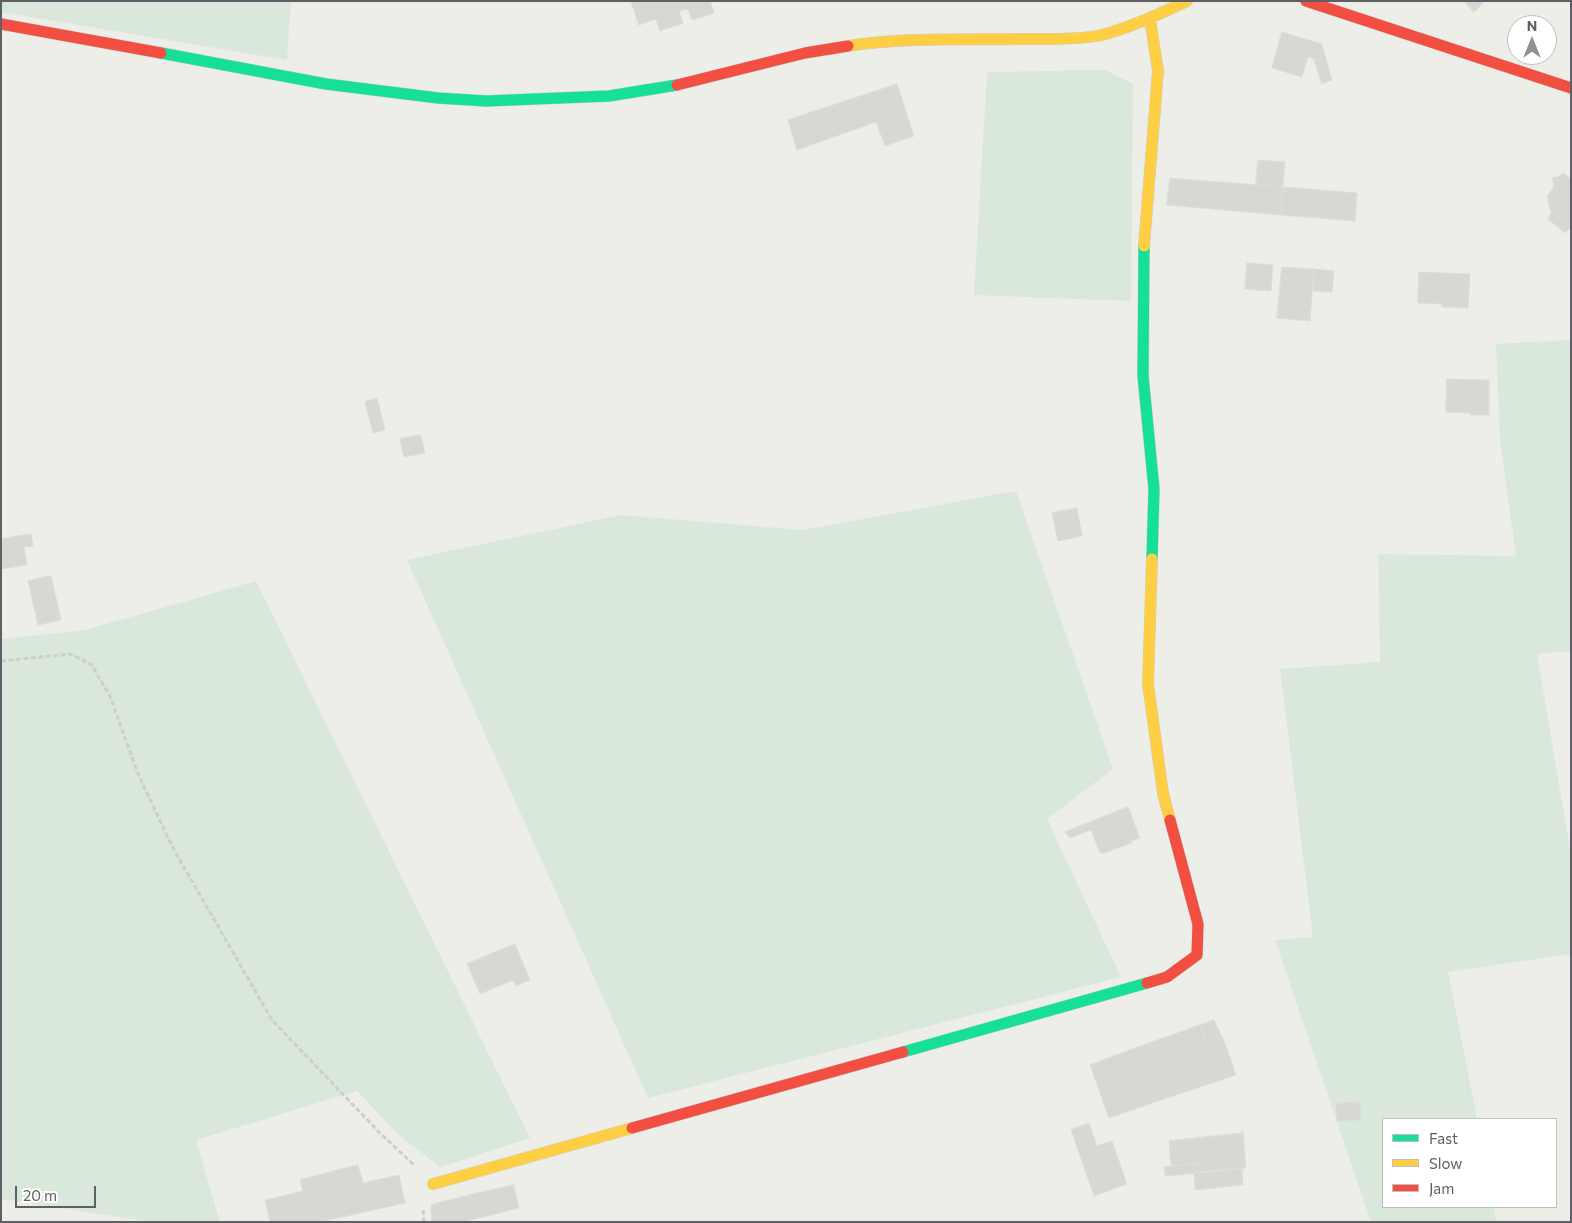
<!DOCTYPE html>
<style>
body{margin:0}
#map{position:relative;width:1572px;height:1223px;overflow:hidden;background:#eeeee9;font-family:Commissioner,sans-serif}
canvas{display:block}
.frame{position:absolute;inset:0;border:2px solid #5f6066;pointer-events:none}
.legend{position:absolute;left:1382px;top:1118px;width:175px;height:90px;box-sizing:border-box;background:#fff;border:1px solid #bfbfc2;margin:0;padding:6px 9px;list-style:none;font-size:15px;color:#5f6066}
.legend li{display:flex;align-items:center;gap:10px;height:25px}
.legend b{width:25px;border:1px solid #bfbfc2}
.north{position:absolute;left:1507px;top:15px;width:50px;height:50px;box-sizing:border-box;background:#fff;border:1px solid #bfbfc2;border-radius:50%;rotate:0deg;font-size:14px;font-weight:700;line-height:20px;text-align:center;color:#5f6066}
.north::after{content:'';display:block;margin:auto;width:18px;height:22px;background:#919294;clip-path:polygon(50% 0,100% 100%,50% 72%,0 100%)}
.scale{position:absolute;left:15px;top:1186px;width:81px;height:22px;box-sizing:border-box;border:2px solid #5f6066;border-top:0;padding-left:6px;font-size:15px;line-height:18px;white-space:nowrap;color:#5f6066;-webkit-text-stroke:4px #fff;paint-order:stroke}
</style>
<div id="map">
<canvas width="1572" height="1223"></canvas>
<div class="frame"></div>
<ul class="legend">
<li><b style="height:6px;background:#16e098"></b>Fast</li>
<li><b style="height:6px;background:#ffcf43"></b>Slow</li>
<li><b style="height:6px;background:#f24e42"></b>Jam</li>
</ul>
<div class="north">N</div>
<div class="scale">20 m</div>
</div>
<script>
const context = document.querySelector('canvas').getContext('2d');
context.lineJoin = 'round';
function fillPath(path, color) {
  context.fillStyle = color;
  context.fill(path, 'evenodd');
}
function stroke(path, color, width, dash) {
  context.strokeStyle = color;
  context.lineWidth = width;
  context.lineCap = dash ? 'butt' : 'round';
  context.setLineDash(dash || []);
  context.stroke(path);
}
fillPath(new Path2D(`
 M1 1H291L287 60 1 12Z
 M1105 70 1133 84 1131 301 974 295 987 72Z
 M1571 340V651L1537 654 1571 855V954L1448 972 1477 1119H1383V1207H1494L1496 1222H1371L1275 940 1313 937 1280 669 1380 662 1378 554 1516 556 1500 440 1496 344Z
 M1016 491 1113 769 1047 819 1121 977 648 1098 407 560 621 515 803 530Z
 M256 581 530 1138 440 1167 399 1135 357 1091 196 1140 220 1222H152L1 1199V639L85 630Z`), '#d9e8da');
const building = new Path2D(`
 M631 1H710L714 13 692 20 688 9 679 11 683 23 660 31 656 19 639 25Z
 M1464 1H1485L1474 12Z
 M1282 32 1322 44 1327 63 1308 57 1302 77 1272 68Z
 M1314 59 1327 63 1332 80 1322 84Z
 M897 84 914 136 885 146 876 122 797 150 788 120Z
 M1258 160 1285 162 1283 187 1256 185Z
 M1563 173 1571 179V227L1565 233 1548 219 1551 213 1547 197 1554 186 1552 178 1560 176Z
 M1170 178 1283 187 1281 215 1167 205Z
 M1283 187 1357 193 1355 221 1281 215Z
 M1247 263 1273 265 1271 291 1245 289Z
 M1282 267 1314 269 1310 321 1277 318Z
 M1314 269 1334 271 1332 292 1313 291Z
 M1419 272 1470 274 1468 308 1442 307V304L1418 303Z
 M1447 379 1489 380V415H1470V413L1446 412Z
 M377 398 385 430 373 433 365 402Z
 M421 435 425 453 404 457 400 439Z
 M1077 508 1082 536 1058 541 1052 513Z
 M31 534 33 546 24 547 27 565 1 569V539Z
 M51 576 61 620 38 625 28 581Z
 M1128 807 1140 838 1131 841 1129 836 1098 848 1091 830 1070 838 1065 832Z
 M1129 836 1132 843 1101 854 1098 848Z
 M515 944 530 980 516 986 513 980 480 994 467 964Z
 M1214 1020 1225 1043 1209 1049 1200 1025Z
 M1200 1025 1209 1049 1225 1043 1236 1075 1167 1098 1150 1043Z
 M1150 1043 1167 1098 1109 1118 1090 1065Z
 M1360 1102 1361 1120 1337 1121 1336 1104Z
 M1089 1123 1097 1146 1112 1141 1127 1184 1094 1196 1071 1130Z
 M1243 1133 1246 1168 1200 1173 1199 1164 1171 1166 1169 1141Z
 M1199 1164 1200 1173 1165 1176 1164 1167Z
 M358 1165 363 1183 399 1175 405 1203 320 1222H270L265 1200 303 1191 300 1180Z
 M1242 1168 1243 1185 1195 1190 1194 1173Z
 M514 1185 519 1208 483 1217 470 1195Z
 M470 1195 483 1217 462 1222H432L431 1205Z`);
fillPath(building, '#d8d7d4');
stroke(building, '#ddddd8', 1);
const fast = new Path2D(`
 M161 53 326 84 438 98 486 101 609 96 677 85
 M1144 246 1143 376 1154 489 1152 559
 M903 1052 1147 983`);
const slow = new Path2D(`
 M848 46C905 37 965 40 1023 39 1047 39 1079 40 1102 35 1132 27 1160 14 1187 1
 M1144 246 1158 71 1150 19
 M1152 559 1148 684 1163 793 1170 820
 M433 1184 632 1128`);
const jam = new Path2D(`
 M1306 1 1571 88
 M1 24 161 53
 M677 85 805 53 848 46
 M1147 983 1167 977 1197 955 1198 924 1170 820
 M632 1128 903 1052`);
stroke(fast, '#cbcccc', 12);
stroke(slow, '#cbcccc', 12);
stroke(jam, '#cbcccc', 12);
stroke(new Path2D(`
 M1 661 70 654 91 664 110 696 138 774 174 850 272 1020 378 1131 415 1166
 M423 1210 424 1222`), '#cccfce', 3, [5, 2.5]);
stroke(fast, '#16e098', 11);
stroke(slow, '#ffcf43', 11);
stroke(jam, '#f24e42', 11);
</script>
